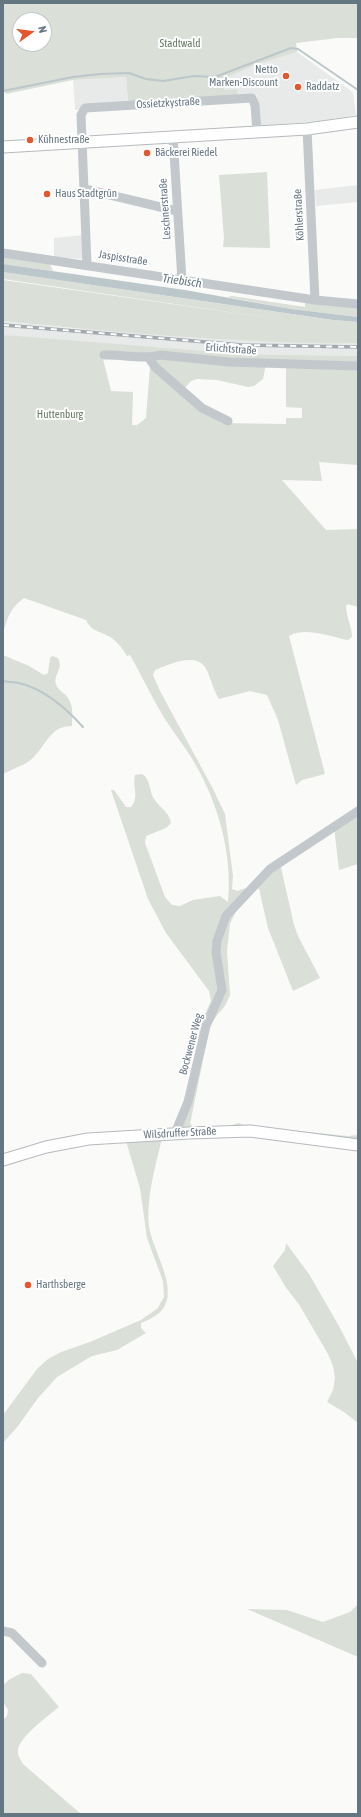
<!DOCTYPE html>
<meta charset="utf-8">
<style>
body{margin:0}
#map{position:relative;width:361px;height:1817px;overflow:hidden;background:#fafaf8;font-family:"Asap Condensed",sans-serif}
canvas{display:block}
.frame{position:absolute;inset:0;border:4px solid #657683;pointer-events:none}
.north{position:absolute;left:12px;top:12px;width:40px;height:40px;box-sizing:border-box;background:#fff;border:1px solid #c1c8cd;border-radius:50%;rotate:76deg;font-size:11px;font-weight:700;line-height:16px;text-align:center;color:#657683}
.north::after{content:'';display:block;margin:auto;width:14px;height:18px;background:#e4572e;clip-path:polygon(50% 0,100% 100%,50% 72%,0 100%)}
</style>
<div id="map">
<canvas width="361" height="1817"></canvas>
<div class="frame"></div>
<div class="north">N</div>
</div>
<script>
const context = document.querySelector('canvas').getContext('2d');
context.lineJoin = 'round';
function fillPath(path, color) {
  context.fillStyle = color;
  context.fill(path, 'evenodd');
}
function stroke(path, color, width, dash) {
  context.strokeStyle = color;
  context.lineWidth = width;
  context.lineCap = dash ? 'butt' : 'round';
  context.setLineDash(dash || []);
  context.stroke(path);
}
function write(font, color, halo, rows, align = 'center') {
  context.font = font + ' "Asap Condensed",sans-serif';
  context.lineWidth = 4;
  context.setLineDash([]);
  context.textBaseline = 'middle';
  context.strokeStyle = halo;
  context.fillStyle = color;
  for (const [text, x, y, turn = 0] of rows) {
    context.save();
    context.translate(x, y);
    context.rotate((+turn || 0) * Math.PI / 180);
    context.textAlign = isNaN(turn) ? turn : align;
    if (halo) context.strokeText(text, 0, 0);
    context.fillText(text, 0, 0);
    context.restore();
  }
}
fillPath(new Path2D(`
 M297 52 350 90 353 93 356 115 319 121 259 126 257 95 238 96 224 90 223 79 255 65Z
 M126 77 128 102 75 110 73 80Z
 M358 185V202L316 206 315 190Z
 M83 235V259L54 257V238Z
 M3 321 69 328 338 343H358V356L242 354 17 337 3 335Z`), '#e8e9e9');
fillPath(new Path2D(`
 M3 3H358V38H338L296 43 297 52 255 65 223 79 224 90 237 89 238 96 128 102 126 77 73 80 6 94 3 89ZM20 20H44V44H20Z
 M267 172 270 248 223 247 224 238 219 175Z
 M3 257 50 264 53 271 3 264Z
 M3 272 332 320 358 322V343C296 344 234 340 173 336 116 332 59 327 3 321V280L291 321 3 279Z
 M232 296 305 307V302L358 307V317L291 309 227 297Z
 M3 335 242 354 358 356V465L319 462 322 481 282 480 326 530 358 529V607L348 604 346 606C346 617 352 626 352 637L348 640C333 637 303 626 289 636L325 774 302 780 296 785 278 720 267 695 250 691 219 699C213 690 211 677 205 667 194 652 168 665 155 670L153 675 160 691 212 787 225 814 233 876 232 889 237 891 246 888 280 863 294 925 299 938 320 978 293 991 268 928 259 889 257 888 237 909 230 924 227 951 230 995 225 1006 217 1015 210 1026 190 1124 193 1126H229L238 1123 248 1126 348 1136 358 1135V1145L278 1134 175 1133 194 1066 201 1023 211 1001 209 991 166 933 148 899 111 790H114L126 807H131C140 797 132 787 135 775L142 774C150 778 149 789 153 797 158 807 169 811 171 823L166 828 146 836 145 843 165 897 172 905 180 906 193 900 220 896 228 902C233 852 217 799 191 757 183 744 173 732 165 719 152 698 142 676 130 655L127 656C123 649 118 643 112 638 103 632 91 632 86 620L24 598C10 609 8 616 3 633ZM187 357 156 359V363L185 388 191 381 197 379 217 380 248 387 254 386 263 379 266 364H286V407L302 408V418H286V424L221 423 217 417 150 367 146 418 137 425H132L133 392 111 391 103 359Z
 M3 655 29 666 44 675 48 673 50 658 52 656 58 658C64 670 53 674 56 684 57 690 65 693 68 698 74 706 72 717 72 726 50 726 47 744 33 758 26 765 12 769 3 774Z
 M358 811V864L339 870 334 827Z
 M162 1138C156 1165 146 1197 149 1226 152 1252 186 1297 155 1316 151 1319 145 1321 141 1323V1328L146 1333 117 1350 92 1356 57 1377 38 1398 18 1426 3 1443V1415L37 1369 48 1359 61 1352 90 1342 141 1320 158 1308 161 1302 164 1297 163 1281 147 1238 140 1188 126 1141Z
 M286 1243 309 1274 339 1326 358 1363V1423L344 1412 327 1402 333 1390 335 1378 333 1366 328 1354 300 1306 285 1286 273 1266 285 1250Z
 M358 1604V1657L247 1609 287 1610 323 1622 350 1612Z
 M22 1673 31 1674 59 1707C48 1716 19 1737 18 1750 17 1755 21 1760 23 1764L81 1814H3V1720L7 1716 8 1710 3 1702V1685L10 1679Z`), '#dadfd7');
fillPath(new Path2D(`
 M3 264 185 290 291 309 358 317V322L333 320 3 272Z`), '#bbc7cb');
stroke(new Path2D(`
 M3 91 73 77 100 74 129 73 146 79 163 81 194 76 215 77 291 48 298 49 358 90
 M3 681C8 682 14 682 19 683 44 689 66 708 83 727`), '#bbc7cb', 2);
const major = new Path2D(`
 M3 147 307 129 358 122
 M3 1160 46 1147 88 1139 189 1133 250 1131 358 1145`);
stroke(major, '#b5babe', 13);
stroke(new Path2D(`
 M307 129 315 300
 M173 137 182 280
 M85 189 177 211
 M3 253 315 300 358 304
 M87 265 81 115 85 108 252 98 255 105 257 132
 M104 355C122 354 142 360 160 355L229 362 358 366
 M149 358 155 367 202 408 228 421
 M175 1133 188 1102 206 1026 222 990 216 952 217 941 226 916 270 869 358 811
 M3 1631 12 1633 42 1663`), '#c3c8cc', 9);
stroke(major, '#fff', 11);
const rail = new Path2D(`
 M3 325 242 345 358 347`);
stroke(rail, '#a2aab0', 3.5);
stroke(rail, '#fff', 2, [6]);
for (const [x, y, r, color] of [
 [286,76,4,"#e4572e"],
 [298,87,4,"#e4572e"],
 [30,140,4,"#e4572e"],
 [147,153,4,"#e4572e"],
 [47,194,4,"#e4572e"],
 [28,1285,4,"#e4572e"]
]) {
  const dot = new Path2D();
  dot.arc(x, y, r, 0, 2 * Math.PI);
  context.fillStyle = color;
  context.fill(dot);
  stroke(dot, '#fff', 1.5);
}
write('11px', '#687a64', '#fff', [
 ["Stadtwald",180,44],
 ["Huttenburg",60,415]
]);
write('11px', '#657683', '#fff', [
 ["Netto",278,70,"right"],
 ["Marken-Discount",278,83,"right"],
 ["Raddatz",306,87],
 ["Kühnestraße",38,140],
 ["Bäckerei Riedel",155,153],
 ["Haus Stadtgrün",55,194],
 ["Harthsberge",36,1285]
], 'left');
write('11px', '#657683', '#fff', [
 ["Ossietzkystraße",168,103,-3],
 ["Leschnerstraße",165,209,-94],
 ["Köhlerstraße",299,215,-93],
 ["Jaspisstraße",123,258,9],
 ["Erlichtstraße",231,349,4],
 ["Bockwener Weg",191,1044,-75],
 ["Wilsdruffer Straße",180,1133,-3]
]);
write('italic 12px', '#60757c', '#fff', [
 ["Triebisch",182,281,8]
]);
</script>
